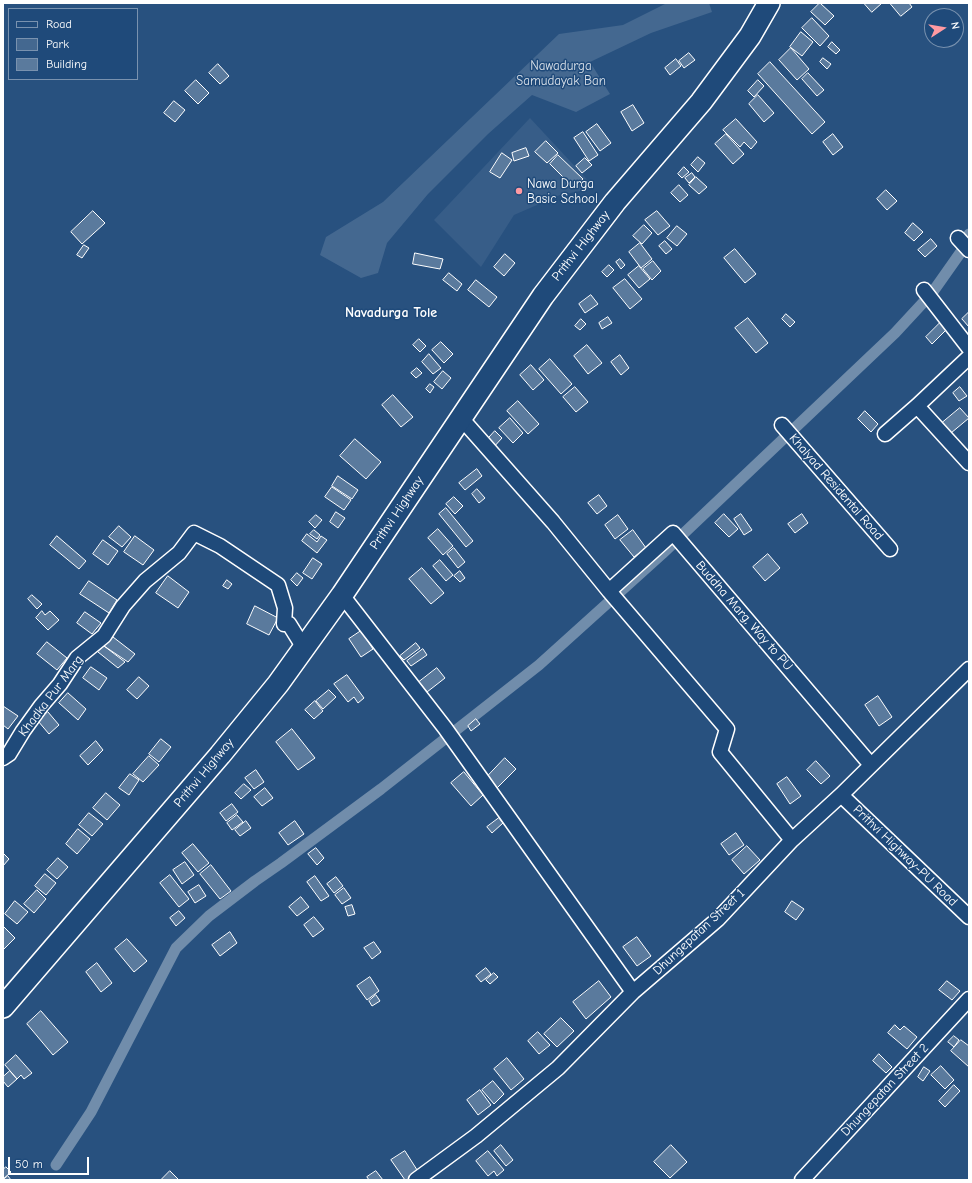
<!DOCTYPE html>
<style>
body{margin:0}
#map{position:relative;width:972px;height:1183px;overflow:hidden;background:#28517f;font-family:"Comic Neue",sans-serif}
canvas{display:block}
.frame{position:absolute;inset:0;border:4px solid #fff;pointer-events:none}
.legend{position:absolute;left:8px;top:8px;width:130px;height:72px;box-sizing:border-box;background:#1f4a7a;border:1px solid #7992af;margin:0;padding:5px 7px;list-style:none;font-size:12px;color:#fff}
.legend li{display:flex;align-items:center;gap:8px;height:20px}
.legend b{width:20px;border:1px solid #7992af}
.north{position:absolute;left:924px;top:8px;width:40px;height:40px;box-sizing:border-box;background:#1f4a7a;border:1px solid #7992af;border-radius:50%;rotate:78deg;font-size:11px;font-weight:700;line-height:16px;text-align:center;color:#fff}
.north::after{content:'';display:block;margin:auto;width:14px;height:18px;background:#ff9aa2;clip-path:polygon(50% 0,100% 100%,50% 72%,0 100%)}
.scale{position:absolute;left:8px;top:1157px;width:81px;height:18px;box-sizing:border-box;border:2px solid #fff;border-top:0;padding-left:5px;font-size:12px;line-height:14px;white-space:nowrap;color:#fff;-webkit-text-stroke:3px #1f4a7a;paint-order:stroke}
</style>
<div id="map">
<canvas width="972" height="1183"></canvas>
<div class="frame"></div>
<ul class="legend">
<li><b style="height:5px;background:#1f4a7a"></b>Road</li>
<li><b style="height:11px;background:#446890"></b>Park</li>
<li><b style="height:11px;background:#5a7a9d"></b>Building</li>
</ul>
<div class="north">N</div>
<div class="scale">50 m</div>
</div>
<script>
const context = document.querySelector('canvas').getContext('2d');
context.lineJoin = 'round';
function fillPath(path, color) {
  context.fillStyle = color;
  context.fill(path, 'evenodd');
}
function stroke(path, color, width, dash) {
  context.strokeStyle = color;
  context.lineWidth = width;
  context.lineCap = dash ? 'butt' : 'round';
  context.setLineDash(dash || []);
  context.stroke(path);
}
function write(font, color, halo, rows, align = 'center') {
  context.font = font + ' "Comic Neue",sans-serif';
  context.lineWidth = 3;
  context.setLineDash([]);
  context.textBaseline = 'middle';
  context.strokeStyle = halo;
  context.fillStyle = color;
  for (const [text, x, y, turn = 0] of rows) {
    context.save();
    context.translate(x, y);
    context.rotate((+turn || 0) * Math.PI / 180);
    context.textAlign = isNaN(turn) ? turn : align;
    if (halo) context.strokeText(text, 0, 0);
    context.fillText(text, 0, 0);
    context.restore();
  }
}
fillPath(new Path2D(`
 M530 118 595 188 560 195 514 215 481 267 434 220Z`), '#375d88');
fillPath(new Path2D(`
 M666 3H709L712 12 651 33 590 62 610 94 576 112 532 95 488 134 428 194 387 243 378 273 361 278 320 255 326 237 383 202 559 34 623 25 665 4Z`), '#446890');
stroke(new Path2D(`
 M56 1165 91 1112 176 948 209 916 255 881 281 863 381 789 539 665 662 554 895 333 932 293 963 249 969 234`), '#718dab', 11);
const building = new Path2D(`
 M820 3 834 16 825 25 811 12Z
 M864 3H882L872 12Z
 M890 3H909L912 7 901 16Z
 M812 18 829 36 820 46 802 28Z
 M801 32 813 42 802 56 790 47Z
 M832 42 840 50 836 54 828 47Z
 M791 48 809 69 797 80 779 60Z
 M689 53 695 60 684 68 679 61Z
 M823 58 831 64 827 69 820 62Z
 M676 59 681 66 670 75 665 68Z
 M770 62 825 122 812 134 758 74Z
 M218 64 229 76 220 84 209 73Z
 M808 73 824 90 817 96 802 79Z
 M196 80 209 93 198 104 185 91Z
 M758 80 764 86 754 97 748 91Z
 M758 95 774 113 764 122 749 104Z
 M174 101 185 110 175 122 164 113Z
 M633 105 644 123 632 131 621 112Z
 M736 119 757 142 751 149 744 142 740 147 723 130Z
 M597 124 611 143 600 151 586 132Z
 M583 132 598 155 589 161 574 138Z
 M726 134 744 154 733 164 715 144Z
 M833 134 843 147 833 155 823 142Z
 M546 141 558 153 547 163 535 152Z
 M526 148 529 156 514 161 512 153Z
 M502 153 512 160 500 178 490 172Z
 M558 155 583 179 574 188 550 164Z
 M698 157 705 163 698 172 691 165Z
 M585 158 592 165 582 173 576 166Z
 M684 167 689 172 682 178 678 174Z
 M692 173 695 177 689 183 685 178Z
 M696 177 707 187 699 194 689 185Z
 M679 185 688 195 680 202 671 193Z
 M886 190 897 201 887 210 877 199Z
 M93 211 105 223 82 244 71 232Z
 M657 211 670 226 658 235 645 220Z
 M913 223 923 232 914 241 905 233Z
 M644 225 652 233 642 244 633 236Z
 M677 226 687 234 677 246 667 238Z
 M931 239 937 246 925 257 918 250Z
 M665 241 672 249 666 254 659 246Z
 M640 243 652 259 641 268 629 252Z
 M84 245 89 248 82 258 77 255Z
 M735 249 756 274 745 283 724 258Z
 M415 253 443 259 440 269 413 264Z
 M505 254 515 263 504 276 494 267Z
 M620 259 625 265 621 269 616 262Z
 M653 261 661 271 652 280 643 269Z
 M609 265 614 270 607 277 602 272Z
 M639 266 650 279 639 288 628 275Z
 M449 273 462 284 457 291 443 280Z
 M625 279 642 299 630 309 613 288Z
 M476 280 497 297 489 307 468 290Z
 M591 295 598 304 585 313 579 304Z
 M969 312V327L962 319Z
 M786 314 795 322 790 327 782 319Z
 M608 317 612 323 602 329 599 323Z
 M748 318 768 343 756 353 735 328Z
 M581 319 586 324 580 330 575 326Z
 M940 323 946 330 932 344 926 337Z
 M419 339 426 346 420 352 413 345Z
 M441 342 453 354 444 363 432 350Z
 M587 345 602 363 588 374 574 356Z
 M429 354 441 368 433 374 422 362Z
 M620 355 629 368 621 375 611 362Z
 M550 359 572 384 561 394 539 369Z
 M531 365 544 380 533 390 520 375Z
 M417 368 422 373 416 378 411 373Z
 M443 371 451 378 442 389 434 382Z
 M430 384 434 387 430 393 426 389Z
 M575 387 588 402 576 412 563 397Z
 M960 387 967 396 959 401 953 393Z
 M393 395 413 417 401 427 382 405Z
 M518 401 539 424 528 434 507 411Z
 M960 408 969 418 951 433 942 423Z
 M865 411 878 424 871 432 858 419Z
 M510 418 523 433 513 443 499 428Z
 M495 431 502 438 492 449 485 442Z
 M355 439 381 462 366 479 340 456Z
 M477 469 482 476 465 490 459 483Z
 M338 476 358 490 352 499 332 486Z
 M332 487 351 500 344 510 325 497Z
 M477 489 485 498 479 503 472 494Z
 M599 495 607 506 597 514 588 503Z
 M454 497 463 506 455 514 446 504Z
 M446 508 473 541 466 547 439 514Z
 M336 512 345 518 338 528 330 522Z
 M724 514 738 529 729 537 715 523Z
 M741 514 752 530 744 535 734 519Z
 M802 514 808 523 795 533 788 524Z
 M316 515 322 520 315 528 309 522Z
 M618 515 628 529 615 539 605 525Z
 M119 526 131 537 122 547 109 537Z
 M438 529 453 546 443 555 428 538Z
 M314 530 320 535 317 539 310 534Z
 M633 530 646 548 634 557 620 540Z
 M307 534 317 542 321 536 327 540 317 553 302 541Z
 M57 536 86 561 79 569 50 545Z
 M135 536 154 550 143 565 124 552Z
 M103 540 118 551 108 565 93 554Z
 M454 548 465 562 458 568 447 554Z
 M768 554 780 568 765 581 753 567Z
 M313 558 322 564 312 579 303 573Z
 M440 560 453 575 446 581 433 566Z
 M422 568 444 593 431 604 409 579Z
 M460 571 465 578 460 582 454 576Z
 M297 573 303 578 297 586 291 580Z
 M168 576 189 592 178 608 156 593Z
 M227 580 232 584 228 589 223 586Z
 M89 581 117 600 109 613 80 594Z
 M32 595 42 604 37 609 28 599Z
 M255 606 278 618 269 635 247 624Z
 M42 611 45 615 50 611 59 620 48 630 36 618Z
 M85 612 101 623 92 634 77 623Z
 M361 631 373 649 361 657 349 639Z
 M113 637 135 654 128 662 104 646Z
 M47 642 67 658 57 670 37 654Z
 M416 643 420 648 404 660 400 656Z
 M104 646 125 662 118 668 98 652Z
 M423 649 427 655 411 666 407 661Z
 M91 667 107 678 99 690 83 678Z
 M437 668 445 678 427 692 419 682Z
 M347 675 364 698 358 703 354 697 348 702 334 684Z
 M139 677 149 686 137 699 127 690Z
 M329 690 336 697 323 709 316 701Z
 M68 693 86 709 78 720 59 703Z
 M878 696 892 717 879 726 865 705Z
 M315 701 323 711 314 719 305 710Z
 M3 706 18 716 8 729 3 725Z
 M48 712 59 725 49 734 38 721Z
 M476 719 480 724 471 731 468 726Z
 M292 729 315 758 298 770 276 742Z
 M161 739 171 747 159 762 149 754Z
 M96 741 103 750 88 765 80 756Z
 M149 756 159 765 143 782 133 774Z
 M505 758 516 769 497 788 487 777Z
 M816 761 830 776 821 784 807 770Z
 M256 770 264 782 254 789 245 778Z
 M464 772 483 795 471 806 451 783Z
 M130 774 139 780 129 795 119 788Z
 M787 777 801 796 790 804 777 784Z
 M244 784 251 790 241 799 235 793Z
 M265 788 273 798 262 806 254 797Z
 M106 793 120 805 107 820 93 808Z
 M232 804 238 812 226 821 220 813Z
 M89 813 103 824 92 836 79 825Z
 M237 815 243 822 232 830 227 823Z
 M499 818 503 823 492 833 487 827Z
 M246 821 251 828 240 836 235 830Z
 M295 821 304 834 288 845 279 833Z
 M78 829 90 839 77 854 66 844Z
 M736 833 744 845 729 855 721 844Z
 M193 844 209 863 198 872 182 853Z
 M747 846 760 860 744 874 732 860Z
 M316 848 324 858 317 865 308 854Z
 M3 853 9 859 3 866Z
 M58 858 68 867 57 879 47 870Z
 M185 862 194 875 182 884 173 870Z
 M211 865 231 891 220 899 200 874Z
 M45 874 56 883 46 895 35 886Z
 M170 875 189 899 179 907 160 883Z
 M315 876 329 896 321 901 307 882Z
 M336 877 343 886 334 893 327 884Z
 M199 885 206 896 195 903 188 892Z
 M344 888 351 898 342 904 335 895Z
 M37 890 46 899 34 913 24 904Z
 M301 897 309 907 297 916 289 907Z
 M15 901 28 912 17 924 5 914Z
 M792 901 804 909 796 920 785 912Z
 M352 905 355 914 348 916 345 907Z
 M179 911 185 918 176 926 170 918Z
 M314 917 324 929 313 937 304 925Z
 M3 926 15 938 3 950Z
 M230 932 237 943 220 956 212 945Z
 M637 937 651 956 637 966 623 947Z
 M127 939 147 961 134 972 115 949Z
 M374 942 381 952 372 959 364 948Z
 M97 963 112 983 101 992 86 972Z
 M486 968 491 974 481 982 476 976Z
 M494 973 498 977 490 984 486 980Z
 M370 977 379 991 367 1000 357 986Z
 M599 981 611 997 586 1019 573 1002Z
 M947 981 960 991 952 1000 939 990Z
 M376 995 380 1001 372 1006 369 1001Z
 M41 1011 68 1042 53 1055 27 1024Z
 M561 1018 574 1031 557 1047 544 1034Z
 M895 1025 900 1030 904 1026 917 1037 907 1049 888 1033Z
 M538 1032 550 1045 539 1054 528 1041Z
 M954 1036 959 1040 954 1047 948 1042Z
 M961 1040 969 1046V1067L951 1051Z
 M879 1054 892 1067 886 1073 873 1061Z
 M16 1055 32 1073 24 1079 21 1075 17 1079 5 1065Z
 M507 1058 524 1079 511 1090 494 1069Z
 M941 1066 954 1080 945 1089 931 1075Z
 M924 1067 930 1071 923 1081 918 1077Z
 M10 1071 17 1079 8 1087 3 1081V1077Z
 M493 1081 504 1094 494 1104 482 1090Z
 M954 1085 960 1091 945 1107 939 1101Z
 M480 1090 491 1105 478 1115 467 1100Z
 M501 1145 513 1160 506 1166 494 1151Z
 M671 1145 687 1162 670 1178 654 1162Z
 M405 1151 419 1173 409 1180H405L391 1160Z
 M488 1151 504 1170 497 1176 494 1171 488 1176 476 1161Z
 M6 1167 11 1172 3 1179V1170Z
 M170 1171 179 1180H161Z
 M376 1171 383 1180H369L367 1177Z
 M8 1176 11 1180H3Z`);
fillPath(building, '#5a7a9d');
stroke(building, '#fff', 1);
const minor = new Path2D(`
 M958 238 969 250
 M924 290 969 348
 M917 406 969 463
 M461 418 553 522 609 591 673 533 871 765
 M782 425 890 549
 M885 434 917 406 969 357
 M609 591 727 729 720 752 792 840
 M342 595 445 728 633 992
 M3 758 9 754 23 731 41 706 60 684 77 658 104 636 123 606 145 581 179 553 194 533 220 546 278 585 285 608 284 624H289L304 648
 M841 795 969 917
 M416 1180 476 1136 558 1068 633 992 718 919 792 840 841 795 969 669
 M802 1180 969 999`);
const highway = new Path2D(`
 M3 1007 220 755 278 684 342 595 543 296 615 202 701 102 750 36 769 3`);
stroke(minor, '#fff', 17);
stroke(highway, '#fff', 24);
stroke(minor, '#1f4a7a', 14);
stroke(highway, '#1f4a7a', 21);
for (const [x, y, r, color] of [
 [519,191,4,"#ff9aa2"]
]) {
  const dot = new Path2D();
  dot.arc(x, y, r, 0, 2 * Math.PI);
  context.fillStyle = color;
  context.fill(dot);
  stroke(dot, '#1f4a7a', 1.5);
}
write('13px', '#dae1e9', '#1f4a7a', [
 ["Nawadurga",561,66],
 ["Samudayak Ban",561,81]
]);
write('13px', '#fff', '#1f4a7a', [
 ["Nawa Durga",527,184],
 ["Basic School",527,199]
], 'left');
write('13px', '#fff', '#1f4a7a', [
 ["Prithvi Highway",581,246,-52],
 ["Khalyad Residental Road",836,487,49],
 ["Prithvi Highway",397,513,-56],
 ["Buddha Marg, Way to PU",744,616,49],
 ["Khadka Pur Marg",51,696,-53],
 ["Prithvi Highway",204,773,-50],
 ["Prithvi Highway-PU Road",905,856,44],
 ["Dhungepatan Street 1",699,932,-43],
 ["Dhungepatan Street 2",885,1090,-47]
]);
write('bold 14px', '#fff', '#1f4a7a', [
 ["Navadurga Tole",391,313]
]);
</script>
